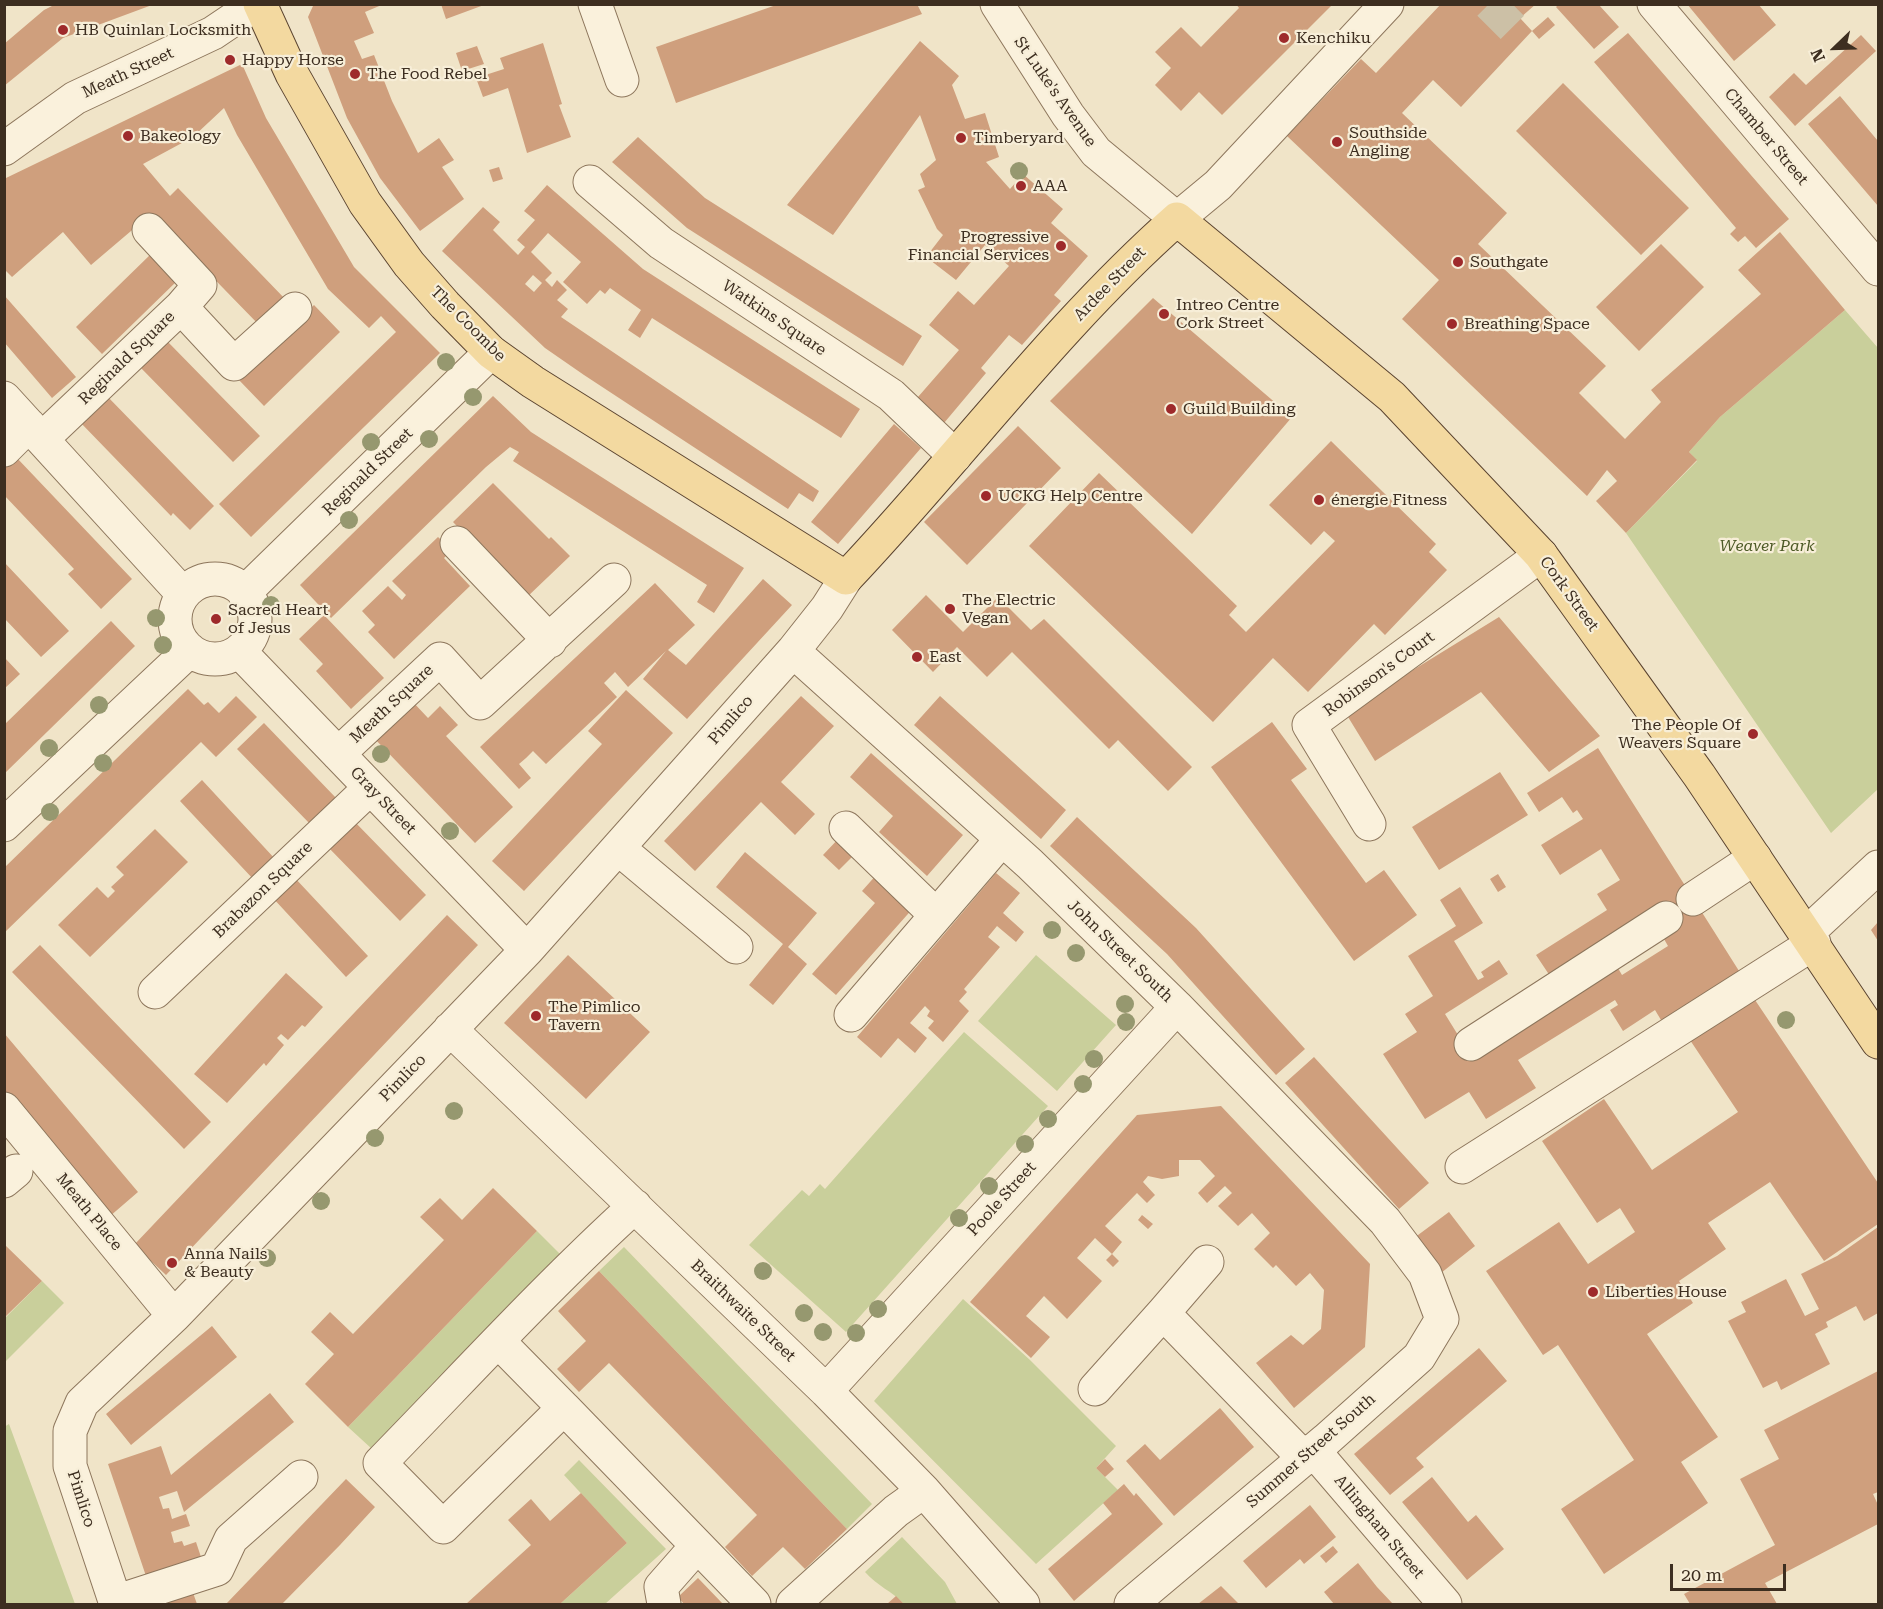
<!DOCTYPE html>
<meta charset="utf-8">
<style>
body{margin:0}
#map{position:relative;width:1883px;height:1609px;overflow:hidden;background:#f0e4c8;font-family:"Roboto Serif",serif}
canvas{display:block}
.frame{position:absolute;inset:0;border:6px solid #3d2e20;pointer-events:none}
.north{position:absolute;left:1805px;top:18px;width:60px;height:60px;-webkit-text-stroke:4px #f7eed8;paint-order:stroke;rotate:247deg;font-size:16px;font-weight:700;line-height:24px;text-align:center;color:#3d2e20}
.north::after{content:'';display:block;margin:auto;width:21px;height:27px;background:#3d2e20;clip-path:polygon(50% 0,100% 100%,50% 72%,0 100%)}
.scale{position:absolute;left:1670px;top:1564px;width:116px;height:27px;box-sizing:border-box;border:3px solid #3d2e20;border-top:0;padding-left:8px;font-size:18px;line-height:21px;white-space:nowrap;color:#3d2e20;-webkit-text-stroke:4px #f7eed8;paint-order:stroke}
</style>
<div id="map">
<canvas width="1883" height="1609"></canvas>
<div class="frame"></div>
<div class="north">N</div>
<div class="scale">20 m</div>
</div>
<script>
const context = document.querySelector('canvas').getContext('2d');
context.lineJoin = 'round';
function fillPath(path, color) {
  context.fillStyle = color;
  context.fill(path, 'evenodd');
}
function stroke(path, color, width, dash) {
  context.strokeStyle = color;
  context.lineWidth = width;
  context.lineCap = dash ? 'butt' : 'round';
  context.setLineDash(dash || []);
  context.stroke(path);
}
function write(font, color, halo, rows, align = 'center') {
  context.font = font + ' "Roboto Serif",serif';
  context.lineWidth = 4.5;
  context.setLineDash([]);
  context.textBaseline = 'middle';
  context.strokeStyle = halo;
  context.fillStyle = color;
  for (const [text, x, y, turn = 0] of rows) {
    context.save();
    context.translate(x, y);
    context.rotate((+turn || 0) * Math.PI / 180);
    context.textAlign = isNaN(turn) ? turn : align;
    if (halo) context.strokeText(text, 0, 0);
    context.fillText(text, 0, 0);
    context.restore();
  }
}
fillPath(new Path2D(`
 M1845 310 1878 348V789L1831 833 1626 533 1697 461 1689 452 1720 417Z
 M1036 955 1116 1025 1057 1091 978 1021Z
 M964 1032 1048 1106 846 1332 749 1245 802 1190 809 1196 820 1184 825 1189Z
 M537 1231 560 1254 372 1449 348 1427Z
 M624 1247 872 1504 847 1529 599 1271Z
 M42 1281 64 1303 5 1362V1318Z
 M963 1299 1030 1360 1116 1446 1096 1468 1118 1490 1036 1564 874 1401Z
 M9 1424 75 1604H5L4 1427Z
 M579 1460 666 1549 605 1604H560L627 1543 564 1475Z
 M902 1537 945 1582 957 1604H904C892 1591 877 1586 865 1572Z`), '#c9cf9b');
fillPath(new Path2D(`
 M56 4 152 5 63 38 4 86V44L44 10Z
 M316 4H384L365 12 374 33 354 41 362 59 374 55 392 101 418 153 439 138 454 160 442 167 464 199 420 231 380 178 347 118 308 17 313 6Z
 M441 4H484V5L446 19Z
 M779 4H917L922 14 676 103 656 47Z
 M1236 4H1333L1222 115 1199 92 1181 111 1155 85 1171 68 1155 52 1181 27 1201 47 1239 8Z
 M1441 4H1536L1520 18 1532 31 1461 107 1433 80 1402 113 1507 213 1478 244 1606 366 1579 393 1625 439 1661 402 1651 390 1761 294 1738 270 1780 232 1845 310 1720 417 1689 452 1697 460 1626 533 1596 501 1617 481 1607 470 1587 496 1402 319 1439 280 1287 136 1361 59 1376 73Z
 M1687 4H1758L1776 25 1734 61Z
 M1558 5H1599L1619 27 1594 49 1556 7Z
 M1548 17 1555 25 1539 39 1532 31Z
 M1628 33 1789 219 1756 248 1745 236 1738 242 1730 234 1736 228 1594 62Z
 M1861 35 1876 51 1795 126 1769 97 1794 73 1806 85Z
 M920 41 959 76 952 85 965 119 985 113 999 157 986 162 1010 189 1023 174 1063 209 1051 223 1088 256 1054 295 1061 301 1022 345 1009 335 981 368 986 373 939 429 911 405 959 350 929 325 958 291 974 305 1009 266 985 245 956 280 926 257 943 235 937 229 918 190 925 187 920 174 936 160 920 115 833 235 787 205Z
 M543 43 562 104 559 105 571 137 527 153 508 88 483 97 476 78 504 69 500 58Z
 M477 46 484 64 462 71 456 53Z
 M242 64 266 118 354 267 440 353 251 537 219 504 396 332 381 316 369 328 328 289 237 135 224 108 193 137 143 164 170 196 178 188 287 301 261 327 151 214 91 265 63 232 12 277 4 269 6 178Z
 M1563 83 1689 208 1641 255 1516 131Z
 M1840 96 1878 141V206L1808 124Z
 M638 137 705 198 922 336 903 366 687 228 612 162Z
 M499 167 503 179 493 182 489 170Z
 M547 185 643 269 860 409 841 438 652 318 640 338 628 330 641 310 610 288 605 294 600 290 587 304 563 282 581 262 548 233 531 252 552 273 545 280 552 287 557 280 567 290 557 300 568 309 561 317 819 491 813 502 799 493 788 509 584 375 545 348 442 251 483 207 500 222 493 230 518 255 525 247 517 240 535 220 524 211ZM533 275 542 283 534 292 525 284Z
 M1661 244 1704 287 1639 351 1596 307Z
 M152 253 178 280 102 354 76 327Z
 M4 295 76 377 52 398 4 342Z
 M1153 298 1292 417 1192 534 1050 401Z
 M314 305 340 332 264 406 238 379Z
 M168 342 260 436 233 462 141 368Z
 M106 395 214 506 190 530 173 513 171 516 79 421Z
 M493 396 531 432 744 568 714 613 697 602 707 585 513 461 519 452 510 447 486 467 331 618 300 585Z
 M894 424 921 448 838 544 811 522Z
 M1018 426 1061 468 967 565 924 522Z
 M1331 441 1436 544 1429 552 1447 570 1385 635 1374 624 1308 692 1273 658 1213 722 1029 546 1099 473 1237 606 1229 615 1246 632 1335 541 1324 531 1311 545 1269 505Z
 M16 457 132 579 101 609 68 574 74 569 4 495V468Z
 M493 483 549 539 551 537 570 556 526 598 453 522Z
 M438 537 452 550 444 558 470 586 394 659 368 632 375 625 362 611 388 586 402 600 406 595 392 581Z
 M4 562 69 631 41 657 4 618Z
 M763 579 792 605 687 719 643 679 666 651 628 687 615 672 604 683 617 697 546 764 533 751 526 758 519 764 531 778 519 789 480 747 655 583 695 625 668 650 686 665Z
 M926 595 963 632 998 597 1031 630 1044 619 1192 767 1168 791 1118 740 1109 749 1012 652 987 677 957 647 933 672 892 630Z
 M324 615 384 678 351 709 316 671 323 664 299 639Z
 M1499 617 1600 736 1549 772 1481 692 1375 761 1345 712Z
 M111 621 135 646 4 774V725Z
 M4 657 20 674 4 689Z
 M188 689 204 705 208 702 219 713 236 696 257 717 216 757 201 742 4 933V868Z
 M626 690 673 733 524 891 492 861 602 744 588 731Z
 M801 696 834 726 781 782 815 814 795 835 761 802 695 871 664 841Z
 M940 696 1066 810 1041 839 914 725Z
 M412 701 428 718 440 706 458 725 446 736 513 807 475 843 373 737Z
 M1272 722 1307 769 1291 780 1366 883 1384 870 1417 915 1354 961 1211 767Z
 M264 723 337 799 311 825 237 749Z
 M1598 748 1746 982 1664 1025 1655 1010 1623 1031 1610 1010 1618 1005 1615 1000 1518 1060 1536 1088 1486 1119 1469 1092 1425 1119 1383 1054 1417 1032 1405 1014 1433 996 1408 956 1456 926 1440 900 1460 887 1483 923 1454 941 1478 980 1484 977 1481 972 1499 960 1508 974 1445 1014 1466 1048 1615 963 1622 975 1668 946 1660 932 1550 976 1536 955 1607 910 1597 894 1620 880 1601 849 1560 875 1541 845 1583 819 1577 810 1573 813 1562 797 1539 812 1527 793Z
 M871 753 963 835 927 876 879 832 893 816 850 777Z
 M1500 772 1528 815 1439 870 1412 827Z
 M202 780 276 860 254 880 180 801Z
 M1077 817 1196 928 1305 1049 1276 1075 1167 954 1050 846Z
 M353 820 426 895 400 921 327 846Z
 M155 829 188 862 90 957 58 925 97 887 108 898 115 891 111 887 124 875 116 867Z
 M841 836 857 852 839 870 823 855Z
 M745 852 817 913 788 947 807 964 773 1005 749 985 783 944 716 887Z
 M878 873 915 906 836 995 812 974 875 903 862 891Z
 M996 873 1020 893 1003 913 1024 932 1016 942 997 926 988 937 1000 947 964 989 967 992 959 1001 969 1011 943 1042 928 1028 934 1021 927 1016 930 1011 925 1006 910 1023 927 1038 915 1053 898 1038 881 1058 857 1037Z
 M1498 874 1506 887 1498 892 1490 879Z
 M294 877 368 956 346 977 272 897Z
 M447 915 478 945 166 1275 134 1245Z
 M1878 922V941L1871 930Z
 M40 945 211 1122 184 1149 12 972Z
 M568 955 650 1032 586 1099 504 1023Z
 M286 973 323 1007 305 1027 302 1025 288 1040 281 1034 277 1038 284 1045 266 1066 264 1063 227 1103 194 1074Z
 M1753 997 1878 1183V1224L1824 1261 1770 1182 1708 1223 1726 1249 1679 1281 1693 1303 1647 1334 1718 1437 1681 1462 1708 1503 1604 1574 1561 1509 1634 1460 1558 1345 1543 1355 1486 1271 1559 1222 1588 1264 1635 1232 1620 1208 1597 1223 1542 1141 1604 1099 1652 1170 1738 1112 1690 1040Z
 M4 1033 138 1192 109 1217 4 1093Z
 M1314 1057 1429 1183 1399 1209 1285 1083Z
 M1221 1106 1370 1264 1365 1347 1294 1408 1256 1363 1291 1335 1303 1345 1321 1329 1324 1290 1310 1273 1296 1286 1276 1265 1273 1268 1254 1249 1270 1233 1252 1213 1238 1226 1218 1206 1232 1193 1225 1186 1207 1203 1198 1193 1215 1176 1200 1160H1179V1176L1162 1179 1148 1176 1143 1182 1155 1195 1147 1203 1137 1193 1105 1226 1122 1242 1112 1254 1095 1238 1077 1258 1102 1281 1067 1319 1044 1296 1026 1316 1050 1337 1031 1358 970 1302 1137 1115Z
 M493 1188 537 1231 348 1427 305 1384 334 1354 311 1332 330 1312 353 1334 444 1240 420 1217 440 1198 462 1220Z
 M1449 1212 1475 1246 1441 1273 1414 1238Z
 M1142 1215 1153 1224 1148 1229 1138 1220Z
 M1878 1227V1313L1864 1321 1856 1306 1826 1322 1828 1327 1815 1334 1830 1364 1781 1390 1777 1381 1763 1388 1728 1321 1746 1312 1741 1302 1786 1279 1805 1316 1819 1309 1801 1274 1837 1256Z
 M4 1244 42 1281 4 1318Z
 M1112 1254 1119 1261 1113 1267 1106 1260Z
 M599 1271 847 1529 805 1569 783 1547 752 1576 725 1547 757 1515 609 1363 579 1392 557 1369 586 1341 558 1311Z
 M212 1326 237 1357 131 1445 106 1414Z
 M1479 1348 1507 1381 1416 1458 1424 1467 1390 1495 1354 1454Z
 M1878 1371V1492L1873 1494 1878 1505V1524L1765 1583 1777 1604H1690L1684 1594 1775 1545 1740 1479 1779 1459 1764 1430Z
 M270 1393 294 1422 184 1512 177 1491 159 1497 163 1509 169 1508 172 1519 186 1514 190 1526 171 1532 174 1543 182 1541 184 1546 196 1542 202 1560 147 1579 108 1464 161 1446 171 1475Z
 M1220 1408 1254 1447 1174 1516 1126 1461 1145 1444 1160 1460Z
 M1105 1459 1114 1469 1105 1477 1096 1468Z
 M1432 1477 1468 1522 1476 1515 1504 1549 1467 1580 1402 1502Z
 M346 1479 375 1507 340 1545 282 1604H226Z
 M1124 1484 1134 1496 1136 1493 1163 1524 1074 1601 1048 1569 1112 1514 1103 1503Z
 M581 1493 627 1543 560 1604H466L531 1545 508 1520 531 1499 550 1521Z
 M1310 1505 1336 1537 1304 1564 1300 1559 1266 1588 1243 1561Z
 M1333 1546 1338 1552 1326 1563 1320 1556Z
 M1358 1563 1377 1587 1393 1604H1334L1324 1592Z
 M698 1578 723 1604H684L678 1597Z
 M1221 1586 1239 1604H1198Z
 M192 1590 197 1604H157Z
 M896 1596 904 1604H887Z`), '#cf9f7d');
stroke(new Path2D(`
 M1489 4 1516 31`), '#ccc0a6', 33, [33, 16]);
const minor = new Path2D(`
 M595 4 622 80
 M997 4 1068 115 1096 152 1177 219 1218 185 1387 4
 M1654 4 1878 269
 M4 149 75 98 213 33 256 4
 M590 182 661 243 891 395 955 456
 M149 230 200 285 181 307
 M4 398 183 594
 M42 439 181 307 234 364 295 309
 M4 450 29 425
 M457 543 550 641
 M175 619a40 40 0 1 1 80 0a40 40 0 1 1-80 0Z
 M244 593 491 352
 M239 651 527 950
 M793 651 1030 864 1177 1007 1385 1221 1425 1274 1442 1319 1419 1357 1326 1440 1131 1604
 M338 754 440 659 480 703 614 580
 M1369 824 1309 725 1541 555
 M4 825 190 650
 M846 828 936 915
 M618 848 736 947
 M1693 899 1755 858
 M1807 933 1878 867
 M155 992 370 788
 M851 1015 1002 839
 M450 1029 826 1391 924 1491 1023 1604
 M1471 1044 1666 918
 M4 1109 174 1316
 M1462 1167 1814 943
 M4 1181 16 1171
 M1163 1313 1207 1262
 M499 1342 564 1408 443 1527 380 1463C464 1377 546 1287 635 1206
 M1095 1389 1163 1313 1304 1458
 M826 1391 1177 1007
 M564 1408 754 1604
 M1313 1450 1445 1604
 M115 1602 217 1569 231 1539 301 1477
 M116 1604 70 1466V1431L82 1403 174 1316 527 950 793 651 827 608 846 578
 M664 1604 661 1587 697 1546
 M793 1604 896 1511 924 1491`);
const major = new Path2D(`
 M260 4 292 74 365 203 409 264 445 305 491 352 533 382 846 578C958 460 1055 327 1177 219L1392 397 1541 555 1699 775 1878 1042`);
stroke(minor, '#8d765c', 35);
stroke(major, '#5b4430', 35);
stroke(minor, '#faf1dc', 33);
stroke(major, '#f3d9a0', 33);
context.fillStyle = '#96986f';
for (const [x, y] of [
 [1019,171],
 [446,362],
 [473,397],
 [429,439],
 [371,442],
 [349,520],
 [271,605],
 [156,618],
 [163,645],
 [99,705],
 [49,748],
 [381,754],
 [103,763],
 [50,812],
 [450,831],
 [1052,930],
 [1076,953],
 [1125,1004],
 [1786,1020],
 [1126,1022],
 [1094,1059],
 [1083,1084],
 [454,1111],
 [1048,1119],
 [375,1138],
 [1025,1144],
 [989,1186],
 [321,1201],
 [959,1218],
 [267,1258],
 [763,1271],
 [878,1309],
 [804,1313],
 [823,1332],
 [856,1333]
]) {
  context.beginPath();
  context.arc(x, y, 9, 0, 2 * Math.PI);
  context.fill();
}
for (const [x, y, r, color] of [
 [63,30,6,"#9e2a2b"],
 [1284,38,6,"#9e2a2b"],
 [230,60,6,"#9e2a2b"],
 [355,74,6,"#9e2a2b"],
 [128,136,6,"#9e2a2b"],
 [961,138,6,"#9e2a2b"],
 [1337,142,6,"#9e2a2b"],
 [1021,186,6,"#9e2a2b"],
 [1061,246,6,"#9e2a2b"],
 [1458,262,6,"#9e2a2b"],
 [1164,314,6,"#9e2a2b"],
 [1452,324,6,"#9e2a2b"],
 [1171,409,6,"#9e2a2b"],
 [986,496,6,"#9e2a2b"],
 [1319,500,6,"#9e2a2b"],
 [950,609,6,"#9e2a2b"],
 [216,619,6,"#9e2a2b"],
 [917,657,6,"#9e2a2b"],
 [1753,734,6,"#9e2a2b"],
 [536,1016,6,"#9e2a2b"],
 [172,1263,6,"#9e2a2b"],
 [1593,1292,6,"#9e2a2b"]
]) {
  const dot = new Path2D();
  dot.arc(x, y, r, 0, 2 * Math.PI);
  context.fillStyle = color;
  context.fill(dot);
  stroke(dot, '#f7eed8', 2);
}
write('16px', '#3d2e20', '#f7eed8', [
 ["HB Quinlan Locksmith",75,30],
 ["Kenchiku",1296,38],
 ["Happy Horse",242,60],
 ["The Food Rebel",367,74],
 ["Southside",1349,133],
 ["Angling",1349,151],
 ["Bakeology",140,136],
 ["Timberyard",973,138],
 ["AAA",1033,186],
 ["Progressive",1049,237,"right"],
 ["Financial Services",1049,255,"right"],
 ["Southgate",1470,262],
 ["Intreo Centre",1176,305],
 ["Cork Street",1176,323],
 ["Breathing Space",1464,324],
 ["Guild Building",1183,409],
 ["UCKG Help Centre",998,496],
 ["énergie Fitness",1331,500],
 ["The Electric",962,600],
 ["Vegan",962,618],
 ["Sacred Heart",228,610],
 ["of Jesus",228,628],
 ["East",929,657],
 ["The People Of",1741,725,"right"],
 ["Weavers Square",1741,743,"right"],
 ["The Pimlico",548,1007],
 ["Tavern",548,1025],
 ["Anna Nails",184,1254],
 ["& Beauty",184,1272],
 ["Liberties House",1605,1292]
], 'left');
write('16px', '#3d2e20', '#f7eed8', [
 ["Meath Street",128,73,-25],
 ["St Luke's Avenue",1055,92,55],
 ["Chamber Street",1766,137,50],
 ["Ardee Street",1110,284,-46],
 ["Watkins Square",774,318,34],
 ["The Coombe",468,324,45],
 ["Reginald Square",127,358,-44],
 ["Reginald Street",368,472,-44],
 ["Cork Street",1569,594,54],
 ["Robinson's Court",1379,674,-36],
 ["Meath Square",392,704,-43],
 ["Pimlico",731,720,-49],
 ["Gray Street",383,801,46],
 ["Brabazon Square",263,890,-44],
 ["John Street South",1120,951,44],
 ["Pimlico",403,1078,-46],
 ["Poole Street",1002,1199,-48],
 ["Meath Place",89,1212,51],
 ["Braithwaite Street",743,1311,44],
 ["Summer Street South",1311,1451,-41],
 ["Pimlico",81,1499,72],
 ["Allingham Street",1379,1527,50]
]);
write('italic 16px', '#4d5a26', '#f7eed8', [
 ["Weaver Park",1767,546]
]);
</script>
